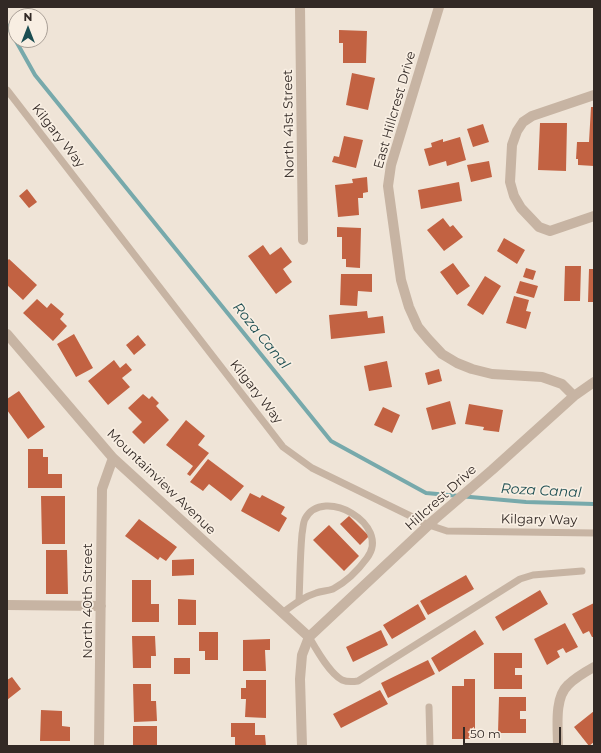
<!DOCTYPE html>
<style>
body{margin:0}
#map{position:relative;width:601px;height:753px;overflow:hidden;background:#efe4d7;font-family:Montserrat,sans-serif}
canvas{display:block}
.frame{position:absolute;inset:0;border:8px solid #322925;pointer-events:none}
.north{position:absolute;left:8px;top:8px;width:40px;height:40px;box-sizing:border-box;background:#f8eee2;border:1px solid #a99f96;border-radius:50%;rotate:0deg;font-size:11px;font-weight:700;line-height:16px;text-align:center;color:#322925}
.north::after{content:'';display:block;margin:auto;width:14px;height:18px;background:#1c4e52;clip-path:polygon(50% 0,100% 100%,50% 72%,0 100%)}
.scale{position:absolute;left:463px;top:727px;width:98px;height:18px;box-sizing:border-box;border:2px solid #322925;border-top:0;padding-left:5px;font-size:12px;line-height:14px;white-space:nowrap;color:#322925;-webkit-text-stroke:3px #f8eee2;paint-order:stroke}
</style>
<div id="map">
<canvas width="601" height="753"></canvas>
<div class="frame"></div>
<div class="north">N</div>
<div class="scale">50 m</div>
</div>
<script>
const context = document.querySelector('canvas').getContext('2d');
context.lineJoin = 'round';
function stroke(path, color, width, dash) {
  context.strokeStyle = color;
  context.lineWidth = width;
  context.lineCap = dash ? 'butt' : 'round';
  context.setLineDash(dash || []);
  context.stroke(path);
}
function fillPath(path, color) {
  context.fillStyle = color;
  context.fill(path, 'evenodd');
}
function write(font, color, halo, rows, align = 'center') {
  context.font = font + ' Montserrat,sans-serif';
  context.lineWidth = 3.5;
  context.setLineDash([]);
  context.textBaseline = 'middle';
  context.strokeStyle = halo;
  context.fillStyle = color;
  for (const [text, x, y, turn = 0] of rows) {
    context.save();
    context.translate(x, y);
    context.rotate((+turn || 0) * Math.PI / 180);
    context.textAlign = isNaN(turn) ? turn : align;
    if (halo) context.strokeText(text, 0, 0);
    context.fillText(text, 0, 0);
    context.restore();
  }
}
stroke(new Path2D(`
 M7 25 35 75 331 441 426 493 526 502 594 504`), '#77a9ab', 4);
fillPath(new Path2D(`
 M339 30 367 31 366 63H343V43H339Z
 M352 73 375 78 368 110 346 105Z
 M591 107H594V166L578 165V159H576L577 142H589Z
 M540 123H567L566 171 538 170Z
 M483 124 489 142 473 147 467 129Z
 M344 136 363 140 356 168 332 162 334 156 339 157Z
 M460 137 466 160 447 166 446 161 429 166 424 149 432 147 431 143 443 139V142Z
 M489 161 492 177 471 182 467 165Z
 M367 177 368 192 363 193V198H358L359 215 338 217 335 185 353 183 352 179Z
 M459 182 462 201 421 209 418 190Z
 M27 189 37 202 29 208 19 196Z
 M443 218 450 227 453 225 463 237 444 251 427 230Z
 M337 227 361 228 360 268 346 267V259H342V237H337Z
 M504 238 525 250 517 264 497 251Z
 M263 245 270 255 281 247 292 262 283 269 292 282 276 294 248 256Z
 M9 259 37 285 23 300 7 285V261Z
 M453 263 470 286 457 295 440 272Z
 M565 266H581L580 301H564Z
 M526 268 536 271 533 280 523 277Z
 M589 269H594V302H588Z
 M341 274H372V292L358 291 357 306 340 305Z
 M485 276 501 286 483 315 467 305Z
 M520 281 538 286 534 298 516 293Z
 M514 296 529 300 526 311 531 312 526 329 506 323Z
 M37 299 47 308 51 303 64 314 60 319 67 326 53 341 23 313Z
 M367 311 368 318 383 316 385 333 331 339 329 315Z
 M74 334 93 368 76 377 57 344Z
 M138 335 146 345 134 355 126 345Z
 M114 360 120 368 126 363 132 370 122 378 130 387 108 405 88 381Z
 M387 361 392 387 369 391 364 366Z
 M439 369 442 381 428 385 425 373Z
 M19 391 45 427 28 439 7 410V399Z
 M143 394 149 399 152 396 159 403 156 406 169 420 144 444 132 432 142 422 128 408Z
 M450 401 456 424 432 430 426 408Z
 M469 404 503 410 499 432 483 430 484 427 465 424Z
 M383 407 400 415 392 433 374 425Z
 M186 420 205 436 198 445 209 453 190 476 187 474 193 466 166 445Z
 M28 449H43V457H48V474H62V488H28Z
 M208 459 244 486 231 501 209 484 203 491 190 482Z
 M250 493 260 498 262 495 285 507 281 514 287 518 279 532 241 511Z
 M41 496H65V544H42Z
 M349 516 369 536 360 545 340 524Z
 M139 519 177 547 166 561 160 557 158 560 125 536Z
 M329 525 359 556 344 571 313 540Z
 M46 550H67L68 594H46Z
 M194 559V575L172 576V560Z
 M466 575 474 589 428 615 420 601Z
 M132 580H151V604H159V622H132Z
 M540 590 548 604 503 631 495 617Z
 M178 599 196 600V625H178Z
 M594 603V637H592L589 631 583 634 572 614Z
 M418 604 426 619 392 639 383 625Z
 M565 623 578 647 566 653 563 648 557 651 560 657 547 665 534 639Z
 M381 630 388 645 353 662 346 647Z
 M475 630 484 644 439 672 431 658Z
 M199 632H218V660H205V651H199Z
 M132 636H155L156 656H151V668H133Z
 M270 639V650H265L266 671H243V640Z
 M494 653H522V668H515V675H522V689H494Z
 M174 658H190V674H174Z
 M428 660 435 674 388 698 381 683Z
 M12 677 21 689 7 700V680Z
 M464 679H475V739H452V686H464Z
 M246 680H266V718L245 717 246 699H241V688H246Z
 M133 684H151V701H156L157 721 134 722Z
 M380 690 388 704 341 728 333 714Z
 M499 697H526V711H520V719H526V733H498Z
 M41 710 62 711V726L70 727V741H40Z
 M594 711V742L589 746 574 727Z
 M231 723H255V735H265L266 746 235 745V737H231Z
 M133 726H157V746H133Z`), '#c26242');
stroke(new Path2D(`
 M7 90 283 447 312 468 429 525 447 531 594 533
 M282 613C293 605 303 597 316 593 321 591 328 591 333 589 346 582 359 569 367 558 392 525 323 485 305 519 303 523 303 529 302 534 300 556 300 578 299 601
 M309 637C316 649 329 673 342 680 347 682 352 682 358 681L520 579 533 575 582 571
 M429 707 430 746`), '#c7b4a3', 7);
stroke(new Path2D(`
 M300 7 303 240
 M439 7 391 165 388 186 401 280 409 307 418 327 428 339 442 354 457 363 472 369 492 374 542 377 562 384 574 396
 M594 95 532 116 523 122 517 131 512 145 510 182 514 196 521 208 539 227 550 231 594 216
 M7 334 113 458 309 637
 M7 605 101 606
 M99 746 102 489 113 458
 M302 746 300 679 302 655 309 637 435 519 492 470 574 396 594 382
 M558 746C558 728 554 698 568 685 575 678 585 672 594 667`), '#c7b4a3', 10);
write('13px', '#322925', '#f8eee2', [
 ["East Hillcrest Drive",395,110,-74],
 ["North 41st Street",289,124,-91],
 ["Kilgary Way",58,136,52],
 ["Kilgary Way",256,392,52],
 ["Mountainview Avenue",161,482,44],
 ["Hillcrest Drive",441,498,-42],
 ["Kilgary Way",539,520,1],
 ["North 40th Street",88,601,-90]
]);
write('italic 14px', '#1c4e52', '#f8eee2', [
 ["Roza Canal",261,336,51],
 ["Roza Canal",541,491,3]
]);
</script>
